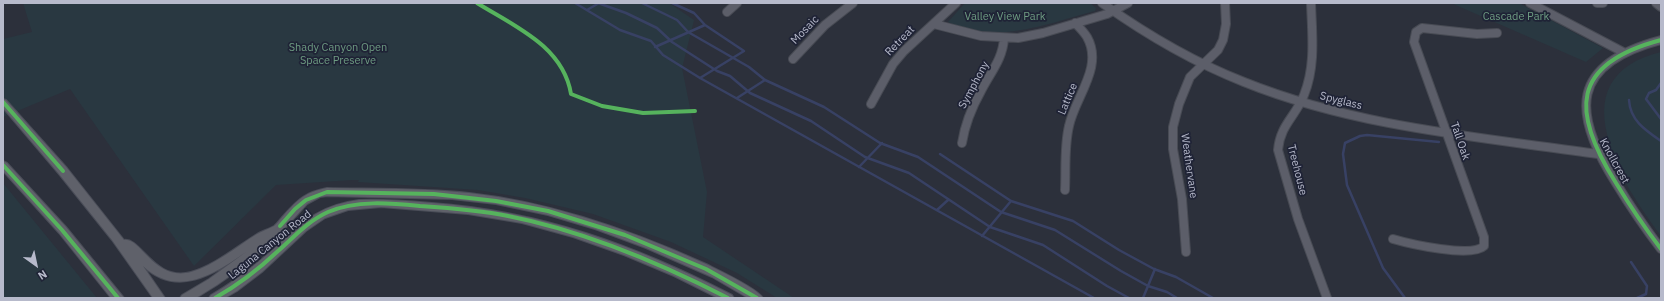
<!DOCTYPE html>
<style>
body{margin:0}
#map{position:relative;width:1664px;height:301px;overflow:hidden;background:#2c303b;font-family:"IBM Plex Sans",sans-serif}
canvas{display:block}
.frame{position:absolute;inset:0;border:4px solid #b7bacb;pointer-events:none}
.north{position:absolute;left:16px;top:245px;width:40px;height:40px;-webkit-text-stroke:3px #1f2336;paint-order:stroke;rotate:147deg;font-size:11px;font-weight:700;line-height:16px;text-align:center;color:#b7bacb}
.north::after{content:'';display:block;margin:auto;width:14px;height:18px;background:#b7bacb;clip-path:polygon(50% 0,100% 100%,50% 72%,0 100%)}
</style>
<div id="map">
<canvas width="1664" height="301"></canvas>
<div class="frame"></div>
<div class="north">N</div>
</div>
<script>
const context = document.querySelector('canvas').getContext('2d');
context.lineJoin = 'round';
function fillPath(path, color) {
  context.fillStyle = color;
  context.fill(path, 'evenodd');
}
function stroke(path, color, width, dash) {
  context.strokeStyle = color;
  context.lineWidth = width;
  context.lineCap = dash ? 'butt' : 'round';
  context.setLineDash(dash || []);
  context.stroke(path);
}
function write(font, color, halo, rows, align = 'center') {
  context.font = font + ' "IBM Plex Sans",sans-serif';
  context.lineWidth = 3.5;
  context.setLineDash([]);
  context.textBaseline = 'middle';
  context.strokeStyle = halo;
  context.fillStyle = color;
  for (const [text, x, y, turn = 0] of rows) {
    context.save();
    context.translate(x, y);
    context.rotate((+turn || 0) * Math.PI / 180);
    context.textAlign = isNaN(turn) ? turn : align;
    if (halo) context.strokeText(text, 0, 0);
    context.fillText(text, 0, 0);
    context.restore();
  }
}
fillPath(new Path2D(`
 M23 3H669L694 20 682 68 707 192 703 237 794 298H777L737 273 671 242 593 214 525 198 478 190 358 182 359 180H352L276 185 194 266 70 89 3 117V39L32 32Z
 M965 3H1090L1096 8 1095 11C1049 23 994 46 948 22Z
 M1451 3H1519L1603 48 1586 62Z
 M1661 52V236C1639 207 1620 176 1605 142L1610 144C1594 96 1611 64 1661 52Z
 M3 183 97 298H3Z`), '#293841');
stroke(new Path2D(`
 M575 3 620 30 651 41 663 55 700 78 1094 298
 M598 3 626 13 657 28 672 42 717 71 730 76 750 93 811 121 865 157 909 173 990 227 1043 245 1107 286 1129 298
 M642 3 677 20 688 32 749 67 765 80 824 107 880 143 918 157 1001 212 1055 230 1121 271 1148 286 1167 292 1177 298
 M672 3 694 13 705 25 744 51 700 78
 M587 10 599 3
 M655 47 705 25
 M1661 83 1656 90 1649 93 1646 99 1661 119
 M737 98 765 80
 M1629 100C1630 120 1645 130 1661 141
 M940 154 1011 201 1073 221 1119 250 1154 269 1176 277 1213 298
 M859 167 882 143
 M937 210 948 200
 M982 236 1011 201
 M1631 262 1647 286 1646 294 1637 298
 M1143 298 1155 269
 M1405 298 1383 268 1347 185 1343 154 1345 143 1360 136 1367 135 1439 142`), '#384164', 2.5);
const minor = new Path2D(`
 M1102 3C1147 35 1193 62 1244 82 1356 127 1479 137 1598 154
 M1311 3C1312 34 1316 65 1304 95 1296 116 1280 125 1278 150L1298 219 1327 298
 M1530 3 1623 52
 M1597 3H1603
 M1656 3 1661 7
 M727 12 737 3
 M934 24 981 36 1018 38 1043 33 1107 14 1128 3
 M1661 40C1570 64 1571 112 1616 183 1630 206 1645 228 1661 249
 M793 59 825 25 853 3
 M871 104 893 64 904 51 956 3
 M962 143C965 124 972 107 981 91 990 73 1003 59 1004 38
 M1065 190C1066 169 1064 147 1069 126 1075 97 1104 67 1087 37 1084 32 1079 27 1075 23
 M1393 239C1410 244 1472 258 1484 246V237L1414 42 1416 32 1422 28 1477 34 1497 33
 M1186 252 1182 199 1173 149V127L1179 104 1190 77 1218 50 1223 40 1226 24 1225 3`);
const major = new Path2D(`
 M3 99 6 100 67 168 124 240C141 237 154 282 191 272 215 265 236 247 257 234 262 231 269 229 274 226 277 224 281 218 284 215 298 199 306 192 327 188 374 189 422 188 469 193 551 202 631 230 706 264 718 270 757 288 763 298H748L712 277 646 248 595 229 548 215 496 204 452 199 327 196 320 197 307 204 275 239 251 261 217 285 196 298H180L182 295 209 279 246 252C213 275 177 298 143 266L165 298H153L112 240 59 174 3 108Z
 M3 161 7 163 66 227 124 298H111L59 233 3 171Z
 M359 200C384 199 408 201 432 203 541 211 635 245 732 295L734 298H718L674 276 624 255 573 237 522 223 468 214 381 207 348 210 325 218 306 231 262 272 237 291 225 298H209L211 295C232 283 250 269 268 254 300 226 314 206 359 200Z`);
stroke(minor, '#484b54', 10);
stroke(major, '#4a4d58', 2);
stroke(minor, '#5c5e69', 8);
fillPath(major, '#5f616a');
stroke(new Path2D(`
 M477 3C514 26 563 46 571 94L602 106 643 113 695 111
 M1661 40C1570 64 1571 112 1616 183 1630 206 1645 228 1661 249
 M3 102 63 171
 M3 165 62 230 118 298
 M280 226 295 209 306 200 327 192 434 194 496 201 548 211 625 235 706 269 757 298
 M215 298C238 285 259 269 278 251 294 237 308 221 328 212 356 200 390 203 420 206 450 208 479 210 508 216 585 231 658 262 728 298`), '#56b35d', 4);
write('11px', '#6e9c82', '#1f2336', [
 ["Valley View Park",1005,17],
 ["Cascade Park",1516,17],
 ["Shady Canyon Open",338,48],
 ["Space Preserve",338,61]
]);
write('11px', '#b7bacb', '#1f2336', [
 ["Mosaic",805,30,-46],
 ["Retreat",900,41,-46],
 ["Symphony",974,85,-62],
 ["Lattice",1068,99,-67],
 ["Spyglass",1341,101,14],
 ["Tall Oak",1460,141,71],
 ["Knollcrest",1614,161,61],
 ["Weathervane",1189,166,82],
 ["Treehouse",1297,170,76],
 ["Laguna Canyon Road",270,245,-39]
]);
</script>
